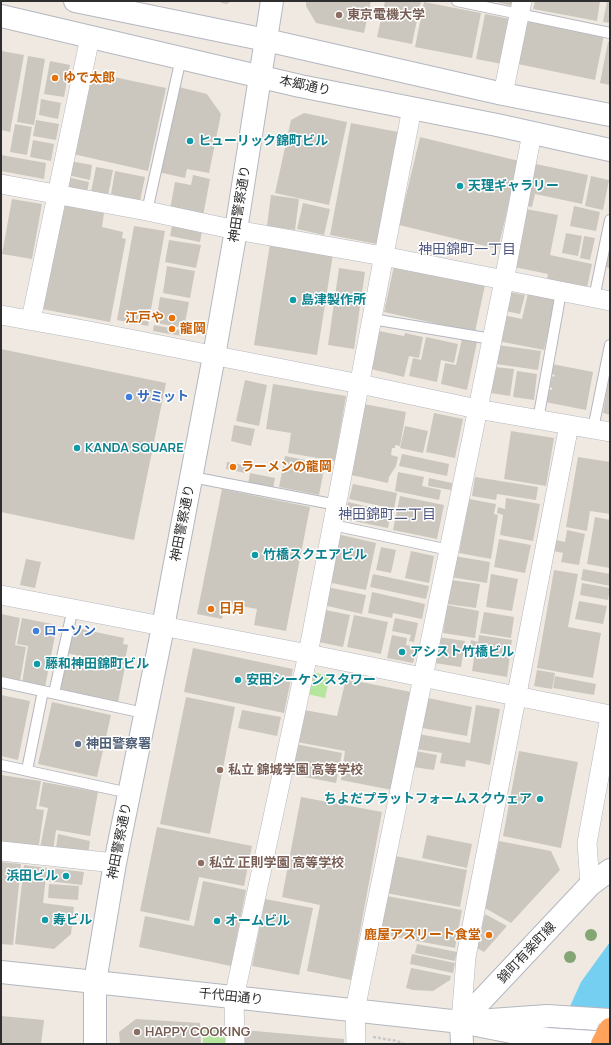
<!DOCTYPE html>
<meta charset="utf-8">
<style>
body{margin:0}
#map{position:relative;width:611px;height:1045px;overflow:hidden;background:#efe9e1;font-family:Manrope,sans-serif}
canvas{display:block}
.frame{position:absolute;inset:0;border:2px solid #2e2e2e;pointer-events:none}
</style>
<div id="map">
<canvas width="611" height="1045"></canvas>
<div class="frame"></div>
</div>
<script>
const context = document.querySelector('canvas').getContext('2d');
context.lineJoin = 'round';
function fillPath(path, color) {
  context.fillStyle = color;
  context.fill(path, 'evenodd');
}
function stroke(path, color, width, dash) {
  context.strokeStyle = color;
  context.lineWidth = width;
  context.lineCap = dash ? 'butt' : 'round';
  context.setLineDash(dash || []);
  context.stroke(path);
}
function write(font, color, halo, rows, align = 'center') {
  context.font = font + ' Manrope,"Noto Sans JP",sans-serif';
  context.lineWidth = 3;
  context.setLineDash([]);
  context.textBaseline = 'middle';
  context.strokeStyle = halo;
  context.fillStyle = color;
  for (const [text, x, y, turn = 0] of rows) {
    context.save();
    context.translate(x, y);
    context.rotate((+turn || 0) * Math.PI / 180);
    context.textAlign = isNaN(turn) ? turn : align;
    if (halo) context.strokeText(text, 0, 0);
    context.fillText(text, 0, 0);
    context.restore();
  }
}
fillPath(new Path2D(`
 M307 671 330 676 325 698 303 693Z
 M203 1026 225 1028V1044H203Z`), '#b6e59e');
fillPath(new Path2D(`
 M610 942V1044H553L581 982Z`), '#75cff0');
fillPath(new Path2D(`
 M216 1H232L226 4Z
 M306 1H371L364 33 316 23 306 6Z
 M385 1H421L412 44 377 37Z
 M492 1H514L513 6Z
 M535 1H600L597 21 533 9Z
 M607 1H610V23L603 22Z
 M424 2 481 13 472 58 415 47Z
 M485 14 511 19 502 64 476 59Z
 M527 18 604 35 595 80 518 64Z
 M608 42H610V85L600 83Z
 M1 51 24 55 10 132 1 130Z
 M28 56 45 59 34 125 17 122Z
 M50 61 70 65 64 97 44 94Z
 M90 72 166 88 148 171 73 154Z
 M175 86 207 94 221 114 209 173 187 169 185 178 158 172Z
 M41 99 61 103 58 119 39 115Z
 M304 113 347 122 329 205 275 193 291 120Z
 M36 120 59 124 56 140 33 136Z
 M351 123 398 132 377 244 330 235Z
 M15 124 32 127 27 155 10 152Z
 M420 137 519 161 498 249 399 225Z
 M33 140 54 144 51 161 30 157Z
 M1 155 46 163 44 179 1 171Z
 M70 161 92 165 90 180 67 175Z
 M531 163 588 175 582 204 535 194 532 207 522 205Z
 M96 167 113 170 108 196 91 192Z
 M115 171 145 177 140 201 111 194Z
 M193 175 210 179 203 216 170 209 175 182 191 185Z
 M591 176 609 180 603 210 585 206Z
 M67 177 89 182 87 192 66 187Z
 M271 195 299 199 295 230 267 226Z
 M12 199 42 204 32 259 2 254Z
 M303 203 330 209 324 235 297 229Z
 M62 205 104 213 102 227 123 232 122 238 126 239 110 322 42 309Z
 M574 206 600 212 596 231 570 226Z
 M526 209 558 215 550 255 592 264 587 288 547 279 548 274 514 267Z
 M134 226 165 231 148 326 117 320Z
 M172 226 202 231 200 242 170 236Z
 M566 233 582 236 578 256 562 253Z
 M584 236 595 238 590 260 580 258Z
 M169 240 201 245 196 268 165 262Z
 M270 244 333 254 317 355 254 345Z
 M609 247H610V268L605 267Z
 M167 266 195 271 190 298 163 293Z
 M394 266 485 285 475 332 384 312Z
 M339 268 365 272 354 349 328 345Z
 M505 291 525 295 520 314 501 310Z
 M528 293 555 299 544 350 498 341 503 315 522 319Z
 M160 297 189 302 184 328 156 323Z
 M154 325 186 331 182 336 153 331Z
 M379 331 404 336 405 333 423 337 419 358 409 356 404 377 371 369Z
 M426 337 458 344 454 363 441 360 437 382 409 376 413 358 421 360Z
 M462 339 477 342 467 390 441 384 445 363 456 365Z
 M498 345 541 351 538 370 496 364Z
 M1 349 166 383 134 540 1 512Z
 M552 364 593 372 586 410 545 402 547 389 552 390V388L550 387 552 376 554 377 555 375 550 374Z
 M495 367 514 369 510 396 491 393Z
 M517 371 537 374 534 400 513 397Z
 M609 378H610V415L603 413Z
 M245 380 267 385 259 426 236 421Z
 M273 384 346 396 335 461 288 453 291 433 266 429Z
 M364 404 406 412 400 446 395 445V448H392L391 455 398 457 396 466 389 477 388 483 351 475Z
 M434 413 463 419 455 458 426 452Z
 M234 425 255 429 251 446 231 441Z
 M405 426 428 431 423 453 400 448Z
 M511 431 554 438 546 486 504 479Z
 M402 454 449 464 447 476 399 466Z
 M285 456 325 464 319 495 279 487Z
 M578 457 610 462V514L590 511 587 531 566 527Z
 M227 462 247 466 245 473 226 469Z
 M398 472 424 477 422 486 441 490 439 500 395 491Z
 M250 473 275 478 273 489 248 484Z
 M475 477 538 487 536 500 497 494 496 500 472 496Z
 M429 478 452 483 451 490 428 486Z
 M353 484 397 493 394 509 349 499Z
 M222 489 310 507 286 631 254 625 257 609 225 603 222 619 197 614Z
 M400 496 444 505 437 539 393 530Z
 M506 498 540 504 533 541 500 535 503 515 497 513 498 507 505 509Z
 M469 499 496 504 494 514 498 515 491 559 459 553Z
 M348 502 391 512 388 528 344 519Z
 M595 517 610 520V568L587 564Z
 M567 530 585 534 579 565 561 562 563 553 554 551 556 540 565 542Z
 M337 534 376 543 366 590 327 582Z
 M499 539 531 545 525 573 494 567Z
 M381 547 396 550 391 573 376 570Z
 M411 551 434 556 429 583 405 578Z
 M454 556 490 562 487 583 450 577Z
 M26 559 41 562 35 588 20 585Z
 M583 569 610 574V586L581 580Z
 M554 570 578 574 568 627 601 633 593 678 537 668Z
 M373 574 429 586 426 599 370 587Z
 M491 574 518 579 512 611 486 607Z
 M451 580 480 584 476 608 447 604Z
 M582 583 610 588 608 600 580 595Z
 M327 587 366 595 362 614 323 605Z
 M372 592 425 604 422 619 393 613 392 618 368 613Z
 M579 601 607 606 603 624 575 619Z
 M447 605 479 611 475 638 443 633Z
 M321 609 350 615 343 647 314 641Z
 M484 612 514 617 511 638 480 633Z
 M1 614 20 618 15 645 26 647 20 681 1 677Z
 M354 615 388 622 381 654 347 647Z
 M22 618 57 625 45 687 22 683 28 646 17 644Z
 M395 618 418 623 414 642 409 641 411 635 392 631Z
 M72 627 124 638 123 644 128 645 124 665 66 653Z
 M392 635 407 638 406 645 417 647 413 663 387 658Z
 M479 635 512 640 507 677 472 671 475 652 469 651 471 640 478 642Z
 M438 637 465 641 461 667 434 663Z
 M193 648 293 669 284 713 184 692Z
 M65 656 125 667 118 702 59 690Z
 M537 670 555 673 552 689 534 686Z
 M555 676 596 684 594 695 553 688Z
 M346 679 411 692 392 790 341 780 345 751 297 742 304 710 337 716Z
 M1 695 30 701 18 760 1 756Z
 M186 697 235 707 210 834 160 824Z
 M428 698 472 707 467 736 422 728Z
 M52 702 111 715 97 777 38 764Z
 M476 705 500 709 490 765 466 760 465 767 440 763 442 753 416 749 418 734 470 743Z
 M242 710 281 717 277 736 238 728Z
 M295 744 342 753 336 783 289 774Z
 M416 751 437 755 434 770 413 767Z
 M519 751 578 762 561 848 503 836Z
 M1 775 41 781 36 809 44 810 38 851 1 845Z
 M43 782 98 792 90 836 56 830 53 851 40 848 48 808 39 806Z
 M301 797 382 812 351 980 307 971 320 905 282 897Z
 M157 827 252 846 244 886 199 877 189 921 140 911Z
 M58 834 90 841 88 854 56 848Z
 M427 835 472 844 467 868 422 858Z
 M499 841 551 851 560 870 511 923 485 908Z
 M395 856 467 870 460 907 386 893Z
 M1 862 21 864 13 945 1 944Z
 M24 865 47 868 43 903 74 907 71 934 54 949 15 944Z
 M49 868 84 872 82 885 48 881Z
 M203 881 246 890 231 966 139 947 145 916 194 926Z
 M49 884 79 886 78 900 48 898Z
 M387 896 462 910 455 948 379 934Z
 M265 899 313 908 299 975 252 966Z
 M485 914 507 926 484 952 477 948Z
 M417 944 457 952 455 961 415 953Z
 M412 954 455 963 453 973 410 964Z
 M411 968 451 976 450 980 433 991 413 990 406 988Z
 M1 1016 44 1020 41 1044H1Z
 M136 1019 200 1023 201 1044H120L119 1032Z
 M244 1030 344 1039V1044H244Z`), '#cbc7bf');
const service = new Path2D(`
 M457 1 610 33
 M147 211 181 58
 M594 298 610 220
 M372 319 492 339
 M538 420 561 292
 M593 429 610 345
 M192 477 337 505
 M333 525 449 550
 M1 682 144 713
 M54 693 73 608
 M1 765 129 793
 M27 770 43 691`);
const minor = new Path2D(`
 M503 94 522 1
 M1 184 147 211 236 230 383 256 610 301
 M1 315 84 330 360 384 477 409 610 432
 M31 320 90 37
 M1 595 308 654 610 715
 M1 851 115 863
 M590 885 587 843 610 717
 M461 1022 466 957 569 425
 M235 1044 234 998 308 654 412 108
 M356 1044 355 1010 504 281 532 133`);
const tertiary = new Path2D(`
 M1 972 95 982 461 1022 547 1039
 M491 1020 547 1016 610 1020
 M95 1044V982L115 863 163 627 214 356 236 230 272 1`);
const secondary = new Path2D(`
 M75 1 266 40 503 94 610 115
 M1 16 300 86 497 125 610 150
 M462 1044 461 1022 590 885 610 870`);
stroke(service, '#b4b7c1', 12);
stroke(minor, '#b4b7c1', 20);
stroke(tertiary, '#b4b7c1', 24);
stroke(secondary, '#b4b7c1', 24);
stroke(new Path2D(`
 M373 1037 397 1041 404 1044`), '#c9c9c9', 2.5, [3, 2]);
stroke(service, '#fff', 10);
stroke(minor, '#fff', 19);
stroke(tertiary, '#fff', 22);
stroke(secondary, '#fff', 22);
const tertiaryBridge = new Path2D(`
 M547 1039 610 1043`);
const motorwayBridge = new Path2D(`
 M602 1044 610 1029`);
stroke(tertiaryBridge, '#b4b7c1', 24, []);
stroke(motorwayBridge, '#c9c9c9', 24, []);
stroke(tertiaryBridge, '#fff', 22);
stroke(motorwayBridge, '#ffa35c', 22);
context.fillStyle = '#84a574';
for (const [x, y] of [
 [591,935],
 [570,957]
]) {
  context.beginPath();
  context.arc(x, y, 6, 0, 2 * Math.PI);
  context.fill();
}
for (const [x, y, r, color] of [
 [339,15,4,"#8d6e63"],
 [55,78,4,"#e8710a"],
 [190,141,4,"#0f9aa8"],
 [460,186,4,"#0f9aa8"],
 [293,300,4,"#0f9aa8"],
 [172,318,4,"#e8710a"],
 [172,329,4,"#e8710a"],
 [129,397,4,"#3f7fe0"],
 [77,448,4,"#0f9aa8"],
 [233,467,4,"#e8710a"],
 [255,555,4,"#0f9aa8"],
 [211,609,4,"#e8710a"],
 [36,631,4,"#3f7fe0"],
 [402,652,4,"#0f9aa8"],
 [37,664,4,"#0f9aa8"],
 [238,680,4,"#0f9aa8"],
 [78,744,4,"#5c6f8a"],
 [220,770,4,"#8d6e63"],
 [540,799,4,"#0f9aa8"],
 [201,863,4,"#8d6e63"],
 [66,876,4,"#0f9aa8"],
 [45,920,4,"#0f9aa8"],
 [217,921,4,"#0f9aa8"],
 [489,935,4,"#e8710a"],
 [137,1032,4,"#8d6e63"]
]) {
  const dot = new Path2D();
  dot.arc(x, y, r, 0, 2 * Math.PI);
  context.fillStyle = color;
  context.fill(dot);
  stroke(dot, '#fff', 1.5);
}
write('bold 13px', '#785e54', '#fff', [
 ["東京電機大学",347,15],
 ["私立 錦城学園 高等学校",228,770],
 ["私立 正則学園 高等学校",209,863],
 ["HAPPY COOKING",145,1032]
], 'left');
write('bold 13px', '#c56008', '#fff', [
 ["ゆで太郎",63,78],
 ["江戸や",164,318,"right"],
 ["龍岡",180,329],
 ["ラーメンの龍岡",241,467],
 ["日月",219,609],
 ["鹿屋アスリート食堂",481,935,"right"]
], 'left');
write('13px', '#2e2e2e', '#fff', [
 ["本郷通り",305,86,12],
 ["神田警察通り",240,204,-81],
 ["神田警察通り",183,523,-79],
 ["神田警察通り",120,841,-79],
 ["錦町有楽町線",527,953,-47],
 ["千代田通り",231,997,6]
]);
write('bold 13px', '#0d838f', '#fff', [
 ["ヒューリック錦町ビル",198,141],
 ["天理ギャラリー",468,186],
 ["島津製作所",301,300],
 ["KANDA SQUARE",85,448],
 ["竹橋スクエアビル",263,555],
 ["アシスト竹橋ビル",410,652],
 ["藤和神田錦町ビル",45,664],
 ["安田シーケンスタワー",246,680],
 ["ちよだプラットフォームスクウェア",532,799,"right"],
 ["浜田ビル",58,876,"right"],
 ["寿ビル",53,920],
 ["オームビル",225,921]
], 'left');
write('bold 13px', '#366cbe', '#fff', [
 ["サミット",137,397],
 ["ローソン",44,631]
], 'left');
write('bold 13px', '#4e5e75', '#fff', [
 ["神田警察署",86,744]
], 'left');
write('14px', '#4d5680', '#fff', [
 ["神田錦町一丁目",467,250],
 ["神田錦町二丁目",387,515]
]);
</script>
